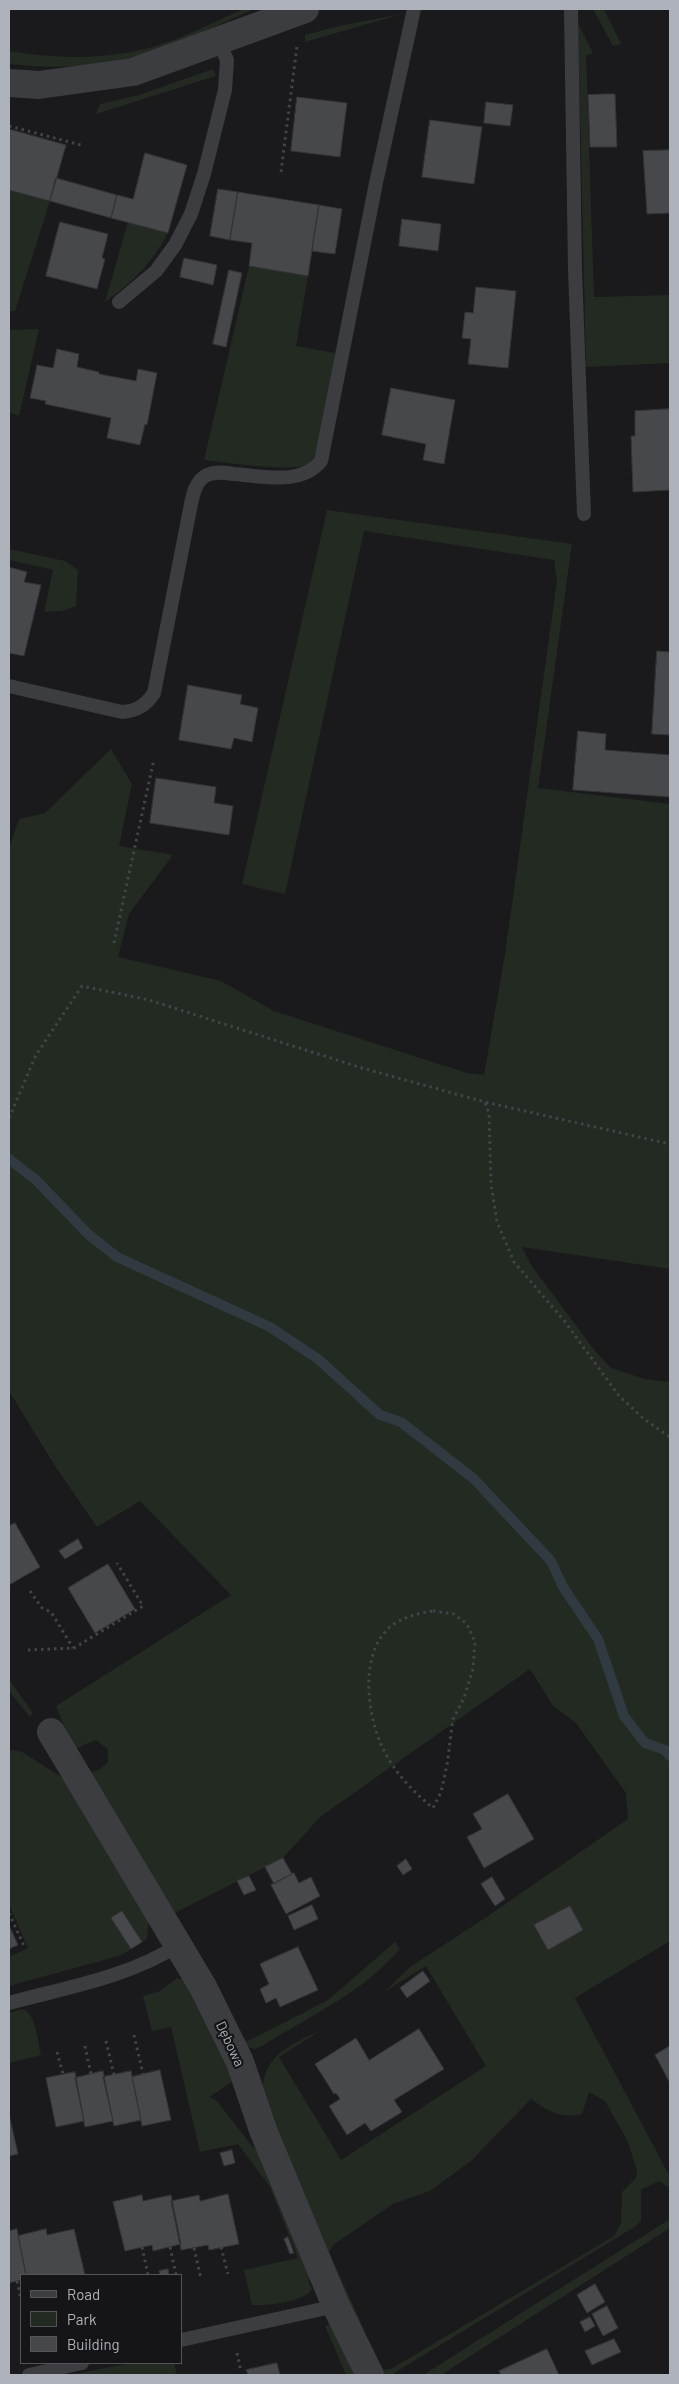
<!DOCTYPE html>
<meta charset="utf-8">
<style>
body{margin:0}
#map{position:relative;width:679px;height:2384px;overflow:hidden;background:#1a1a1c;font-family:Barlow,sans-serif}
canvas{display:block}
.frame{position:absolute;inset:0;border:10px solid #adb2bb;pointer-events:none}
.legend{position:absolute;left:20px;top:2274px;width:162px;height:90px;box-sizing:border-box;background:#151517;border:1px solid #525459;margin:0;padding:6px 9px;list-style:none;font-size:15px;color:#adb2bb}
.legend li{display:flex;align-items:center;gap:10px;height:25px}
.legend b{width:25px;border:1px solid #525459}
</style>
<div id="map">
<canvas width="679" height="2384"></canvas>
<div class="frame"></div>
<ul class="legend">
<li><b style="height:6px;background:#3b3d41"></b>Road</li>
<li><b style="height:14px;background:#222a22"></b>Park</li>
<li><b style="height:14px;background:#47484c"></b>Building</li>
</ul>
</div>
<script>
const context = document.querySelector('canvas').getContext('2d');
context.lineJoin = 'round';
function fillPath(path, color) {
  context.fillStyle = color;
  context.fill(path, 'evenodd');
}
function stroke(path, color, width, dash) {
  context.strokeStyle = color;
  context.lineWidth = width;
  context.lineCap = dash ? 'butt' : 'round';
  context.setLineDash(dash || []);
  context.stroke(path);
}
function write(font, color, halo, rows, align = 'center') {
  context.font = font + ' Barlow,sans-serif';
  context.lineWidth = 4.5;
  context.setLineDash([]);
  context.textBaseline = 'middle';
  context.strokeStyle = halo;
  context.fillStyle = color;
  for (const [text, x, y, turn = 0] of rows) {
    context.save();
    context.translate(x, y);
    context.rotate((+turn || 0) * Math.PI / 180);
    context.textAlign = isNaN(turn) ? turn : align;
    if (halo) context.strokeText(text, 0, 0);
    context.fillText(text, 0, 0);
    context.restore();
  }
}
fillPath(new Path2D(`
 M244 9H254C212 27 168 51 123 60 86 68 46 68 9 64V51C57 59 105 60 152 47 182 39 215 21 244 9Z
 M593 9H604L621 44 613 46Z
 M402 14 305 42V35L339 26Z
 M578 23 593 53 586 56 594 297 670 295V363L586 367Z
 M213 69 216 76 96 114 100 104 139 95Z
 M9 190 50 201 15 311H9Z
 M128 222 168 233C153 262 132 283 105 302Z
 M249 266 308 276 296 346 335 353 316 455C314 457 311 462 308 464 296 473 222 462 204 460Z
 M39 329 19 416 9 412V330Z
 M327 510 572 544 538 788 670 804V1269L522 1247 531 1265 595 1351 611 1368 645 1379 670 1382V1941L575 1998 670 2177V2188L659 2181 641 2190V2221L636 2226 391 2375H379L262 2100C261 2054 288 2047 323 2029L279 2057 341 2160 486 2066 426 1966 384 1992 410 1967 488 1916 628 1819 626 1793 576 1723 553 1706 530 1669 320 1817 283 1858 169 1916 86 1773 99 1770 108 1762V1749L96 1740 83 1745 74 1751 56 1706 231 1595 140 1501 97 1527 55 1466 9 1391V849L19 819 45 813 111 749 132 784 119 846 173 855 129 914 118 957 221 981 274 1011 467 1073 484 1075 505 954 557 581 554 560 364 531 285 894 242 884ZM589 2092 605 2101 628 2142 637 2171 636 2178 622 2192 621 2223 614 2236 391 2369 383 2370 377 2368 362 2325 329 2252 333 2245 393 2204 430 2191 471 2161 531 2099C547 2111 562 2119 582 2114Z
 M9 549 65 561 78 570 76 606 62 611 44 612 53 570 9 560Z
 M9 1679 33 1713 30 1717 9 1691Z
 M11 1750 22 1752 63 1778 149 1917 147 1939 122 1955 9 1986V1957L28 1948 9 1905V1752Z
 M395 1942 400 1949C360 1995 311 2015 262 2046L255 2049 243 2046 239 2039 248 2041 328 2000Z
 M177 1978 184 1980 229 2068 232 2082 209 2097 216 2100 252 2146 267 2155 318 2276 308 2281 312 2289C305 2302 266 2306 252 2305L244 2270 298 2258 270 2187 238 2144 200 2152 171 2027 152 2031 143 1996 160 1991Z
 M22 2009C36 2011 38 2043 41 2055L9 2063V2013Z
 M670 2219V2228L441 2375H423Z
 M336 2321 360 2375H346L325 2326Z
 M132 2363H174L177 2375H69Z`), '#222a22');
stroke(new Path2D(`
 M9 1159 36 1180 88 1234 117 1257 270 1327 318 1359 380 1415 401 1422 474 1479 551 1561 563 1587 598 1639 624 1716 645 1743 665 1750 670 1756`), '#303a40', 10);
const building = new Path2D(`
 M604 94H615L617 147H590L588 95Z
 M297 97 347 103 340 157 291 151Z
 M486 102 513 105 510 126 484 123Z
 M430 120 482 127 474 184 422 177Z
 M9 129 66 145 50 201 9 190Z
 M670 150V213L647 214 643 151Z
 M145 153 187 165 168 233 111 218 117 195 133 199Z
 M56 178 117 195 111 218 50 201Z
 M218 189 238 192 230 240 210 236Z
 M238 192 319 205 308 276 249 266 252 243 230 240Z
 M319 205 342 209 335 254 312 251Z
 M402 219 441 224 438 251 399 246Z
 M60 222 108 234 102 258 105 259 97 289 46 276Z
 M184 258 217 265 213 285 180 277Z
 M229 270 242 273 226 347 213 344Z
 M476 287 516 291 508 368 468 364 471 339 462 338 465 312 473 313Z
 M57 349 79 354 77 367 99 372V374L136 381 138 369 157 373 147 425 145 424 140 445 107 438 111 418 45 404 46 401 30 398 37 365 53 368Z
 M391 388 455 400 444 464 423 460 426 444 382 435Z
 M670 409V490L633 492 631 436H635V411Z
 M9 567 27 572 24 582 41 585 24 656 9 653Z
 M657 651 670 652V735L652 734Z
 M188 685 242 695 240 704 258 708 252 742 234 738 231 749 179 740Z
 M578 731 606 734 605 750 670 755V797L573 790Z
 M156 778 216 787 214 803 233 806 229 835 150 823Z
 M15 1523 40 1567 9 1585V1526Z
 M78 1539 83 1548 65 1559 59 1551Z
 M108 1564 135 1609 95 1633 68 1588Z
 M508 1794 534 1839 484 1868 467 1837 482 1829 473 1814Z
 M283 1858 292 1874 274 1884 265 1867Z
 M406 1859 412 1869 403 1875 397 1866Z
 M294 1873 299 1883 311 1877 320 1896 286 1914 271 1885Z
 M249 1876 256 1890 244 1895 237 1881Z
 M492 1877 505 1899 495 1906 481 1884Z
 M312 1905 318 1919 294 1930 288 1916Z
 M570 1906 583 1930 548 1950 534 1925Z
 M122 1911 142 1942 131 1949 111 1918Z
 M9 1925 18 1945 9 1949Z
 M298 1947 318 1990 280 2007 276 1998 266 2003 260 1989 269 1984 260 1964Z
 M423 1971 430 1981 407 1998 400 1988Z
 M419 2029 444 2069 394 2100 402 2112 371 2131 365 2123 347 2135 329 2106 340 2099 336 2093 334 2094 315 2064 356 2038 369 2060Z
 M670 2046V2083L655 2055Z
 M160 2070 171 2120 142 2126 132 2077Z
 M103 2071 113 2121 85 2127 75 2078Z
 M131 2071 141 2120 114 2126 103 2077Z
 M75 2072 84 2121 56 2127 46 2078Z
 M9 2114 18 2154 9 2156Z
 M232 2150 235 2163 224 2166 220 2153Z
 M228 2194 239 2244 209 2250 208 2245 181 2250 171 2201 199 2195 200 2201Z
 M142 2195 143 2201 171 2195 181 2244 153 2251 152 2245 125 2251 113 2202Z
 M17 2229 26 2275H21V2280L9 2283V2231Z
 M46 2229 47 2235 74 2229 85 2275H26L18 2236Z
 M288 2237 294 2253 290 2254 284 2239Z
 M168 2269 169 2275H160L159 2271Z
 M595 2284 605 2302 587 2313 577 2295Z
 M607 2306 618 2328 603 2336 592 2314Z
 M590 2317 595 2326 585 2332 580 2322Z
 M614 2339 621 2352 592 2365 585 2351Z
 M547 2349 559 2375H501L499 2371Z
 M277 2363 280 2375H240L248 2374 246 2370Z`);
fillPath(building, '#47484c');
stroke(building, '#343438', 1);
stroke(new Path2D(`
 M9 126 81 145
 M281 172 297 46
 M114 943 154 759
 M485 1103 489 1113 491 1184 497 1222 514 1262 566 1323 619 1396 644 1419 670 1437
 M9 1118 36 1055 82 986 149 1000 362 1068 485 1102 670 1144
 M30 1591 42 1608 51 1612 73 1648
 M433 1611 454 1614 467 1624 475 1642 473 1669 464 1698 453 1719 447 1765 441 1792 433 1808C415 1793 400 1778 388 1758 367 1724 356 1650 394 1624 407 1616 419 1613 433 1611Z
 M28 1650 74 1648 143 1606 117 1563
 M9 1913 24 1946
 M134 2035 143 2074
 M106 2041 114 2075
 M85 2046 91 2074
 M57 2052 63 2074
 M142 2247 148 2275
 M170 2247 176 2275
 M221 2247 228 2274
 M194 2248 201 2279
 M17 2281 21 2300
 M237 2353 241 2372`), '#414448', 3, [2.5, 4]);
stroke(new Path2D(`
 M571 9 575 270 584 514
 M119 302 156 271 175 245 191 214 204 174 225 90 227 60 219 42
 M9 686 122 712C137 711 146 705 154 693L191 504C193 494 196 480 207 475 216 471 225 473 234 474 262 476 301 486 321 461L376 183 414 9
 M9 2003C64 1988 130 1977 178 1945
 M181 2340 336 2306
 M29 2375 82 2363`), '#3b3d41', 14);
stroke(new Path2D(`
 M9 83 39 85 133 72 305 9
 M51 1732 203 1987 240 2062 263 2130 336 2306 370 2375`), '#3b3d41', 28);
write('14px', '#adb2bb', '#151517', [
 ["Dębowa",230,2044,65]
]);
</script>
